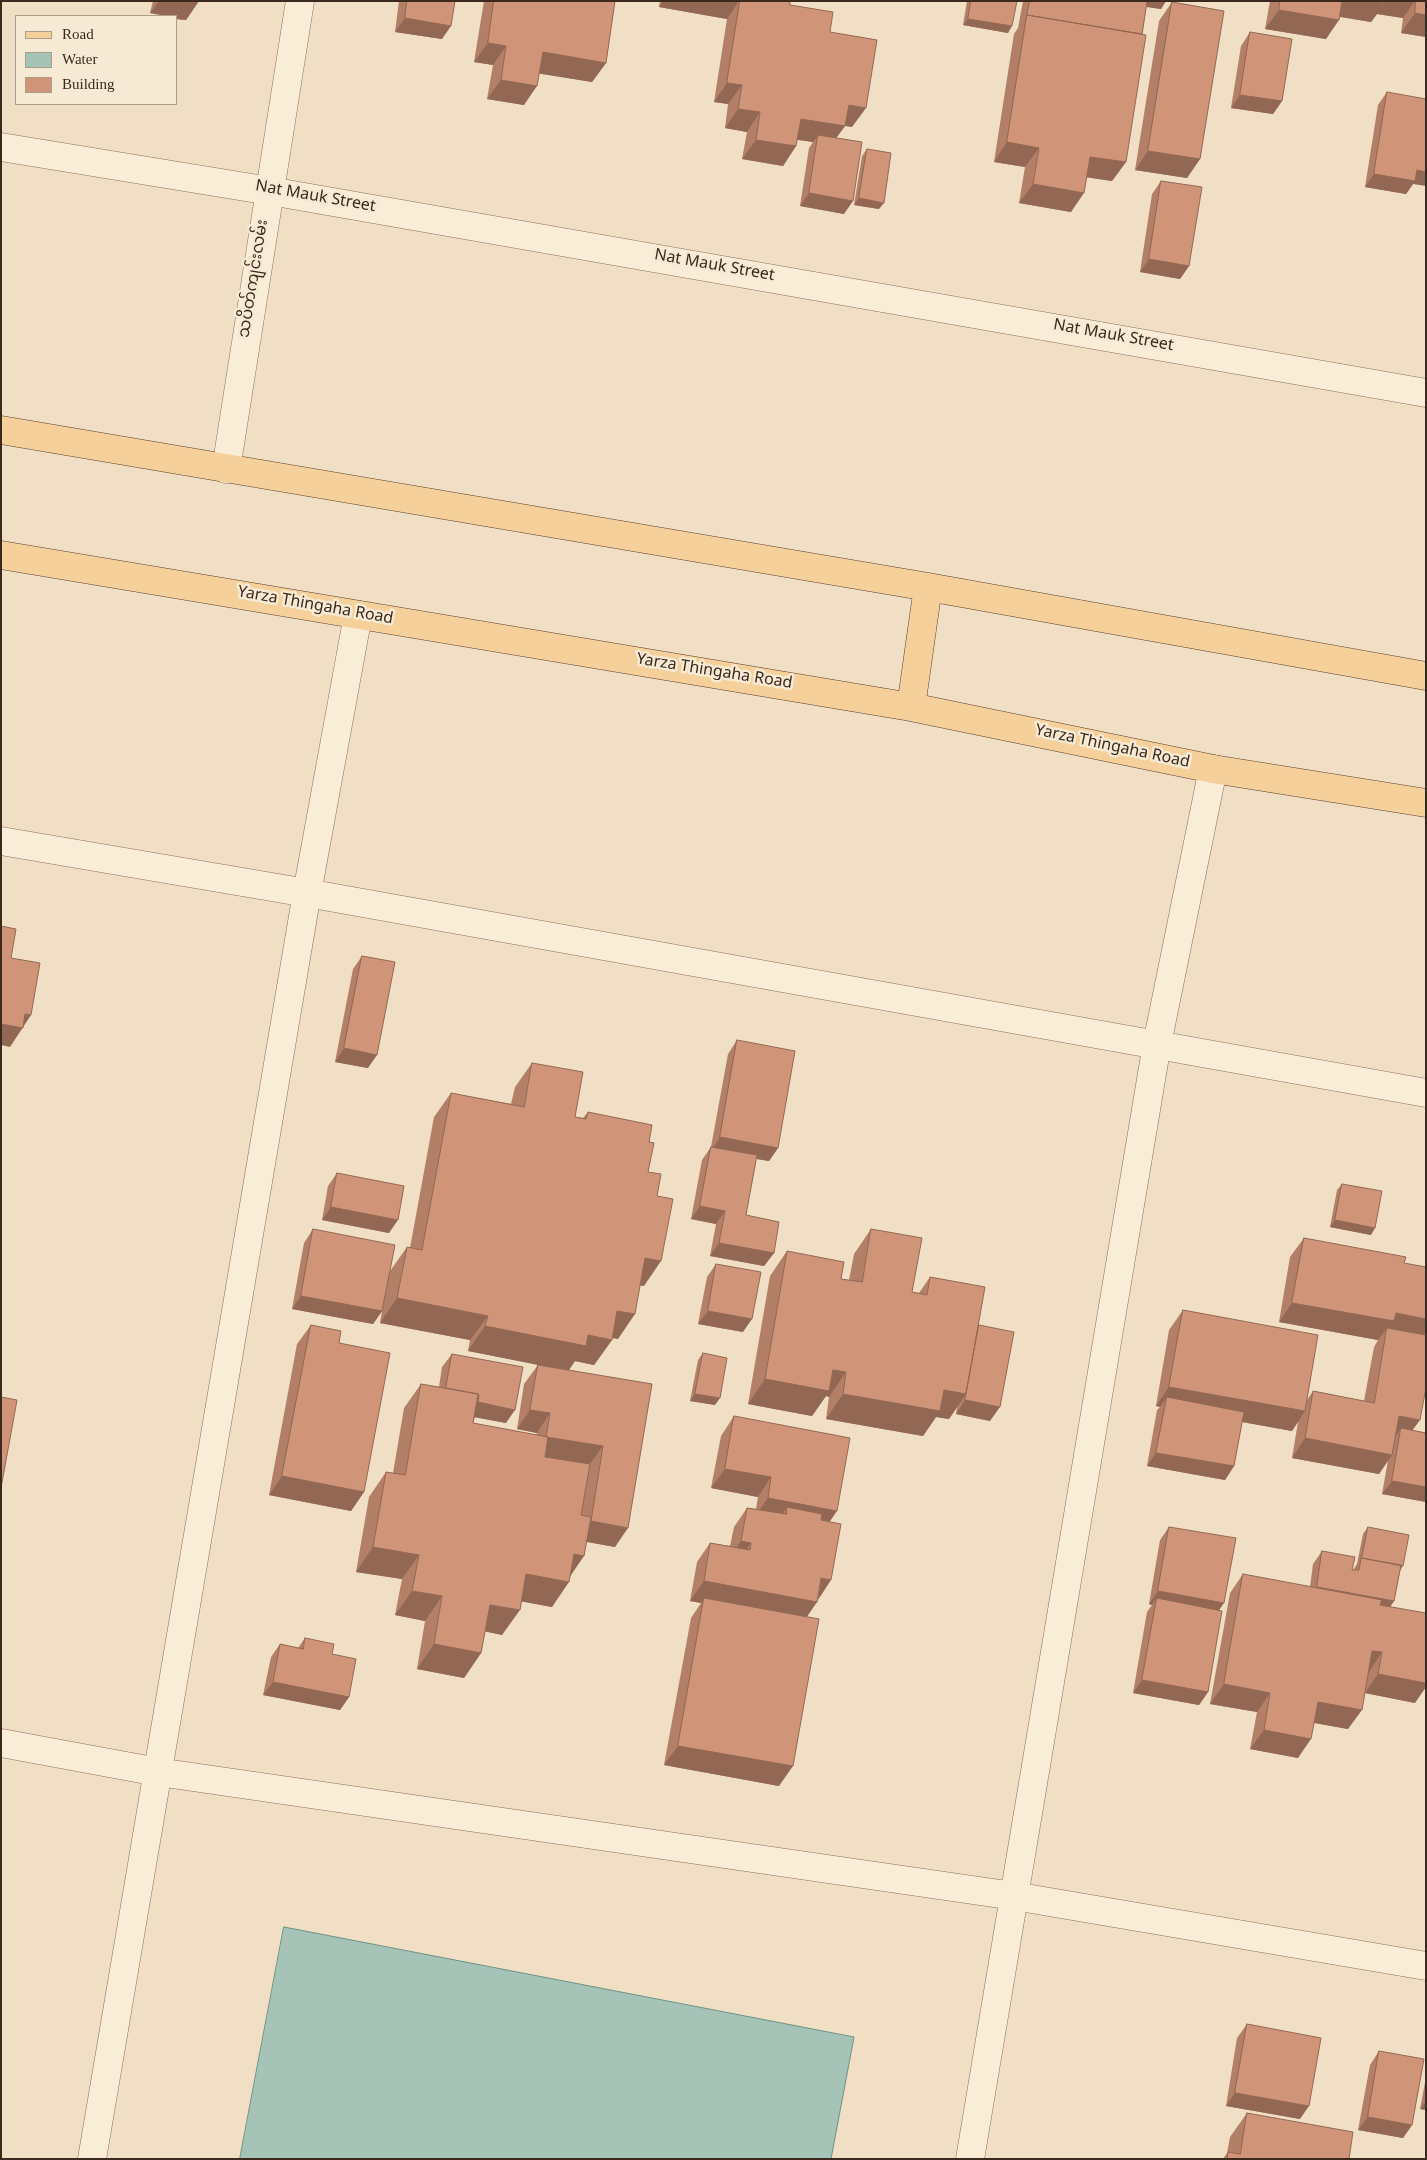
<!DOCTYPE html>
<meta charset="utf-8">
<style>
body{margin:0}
#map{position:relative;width:1427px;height:2160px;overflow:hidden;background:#f0dfc4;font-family:Georgia,serif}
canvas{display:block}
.frame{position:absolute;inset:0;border:2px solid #3b291e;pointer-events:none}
.legend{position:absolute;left:15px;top:15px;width:162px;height:90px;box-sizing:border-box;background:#f7ead4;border:1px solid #ac9d8b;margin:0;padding:6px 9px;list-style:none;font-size:15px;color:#3b291e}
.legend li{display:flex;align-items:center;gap:10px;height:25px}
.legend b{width:25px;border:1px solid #ac9d8b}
</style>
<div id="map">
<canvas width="1427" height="2160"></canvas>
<div class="frame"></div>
<ul class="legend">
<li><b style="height:6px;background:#f5d09b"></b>Road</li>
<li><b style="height:14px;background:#a6c3b8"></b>Water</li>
<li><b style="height:14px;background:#d09478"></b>Building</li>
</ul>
</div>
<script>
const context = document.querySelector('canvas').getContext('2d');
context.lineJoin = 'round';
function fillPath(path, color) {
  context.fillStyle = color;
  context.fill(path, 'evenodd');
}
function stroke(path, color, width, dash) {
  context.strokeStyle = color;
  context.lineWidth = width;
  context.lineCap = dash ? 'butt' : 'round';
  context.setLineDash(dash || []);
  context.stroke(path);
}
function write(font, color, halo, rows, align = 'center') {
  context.font = font + ' Georgia,"Noto Sans Myanmar",serif';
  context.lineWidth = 5;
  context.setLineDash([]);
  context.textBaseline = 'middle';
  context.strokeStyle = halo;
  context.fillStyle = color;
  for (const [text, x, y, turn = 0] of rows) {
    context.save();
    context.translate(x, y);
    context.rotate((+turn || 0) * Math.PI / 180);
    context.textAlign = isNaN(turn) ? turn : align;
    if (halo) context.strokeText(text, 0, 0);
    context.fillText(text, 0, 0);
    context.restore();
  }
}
const water = new Path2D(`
 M284 1927 854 2037 831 2159H240Z`);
fillPath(water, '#a6c3b8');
stroke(water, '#6c9285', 1);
const minor = new Path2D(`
 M1 147 270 191 1426 393
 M226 469 300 1
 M1 841 307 893 1426 1093
 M1 1743 158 1772 1014 1896 1426 1966
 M92 2159 307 893 358 615
 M970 2159 1157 1044 1213 769`);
const primary = new Path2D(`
 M1 430 928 587 1426 676
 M1 555 911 707 1213 769 1426 803
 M911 707 928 587`);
stroke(minor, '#8c6f59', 29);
stroke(primary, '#5a3e2e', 29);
stroke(minor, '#faedd8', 28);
stroke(primary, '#f5d09b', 28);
fillPath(new Path2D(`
 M153 1H199L186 20 176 19V16L150 13Z
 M399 1H455L442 39 395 32Z
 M484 1H615L606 63 592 82 539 73 524 105 487 99 493 65 474 62Z
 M660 1H790V5L830 32 852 127 845 126 836 138 844 214 800 206 809 148 813 142 797 140 796 146 783 166 742 159 747 132 725 128 728 104 714 102 727 19 659 7Z
 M967 1H1017L1008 33 963 25Z
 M1023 1H1166L1161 9 1146 7 1126 162 1112 181 1087 177 1071 212 1019 203 1025 167 994 162 1014 34 1018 28Z
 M1270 1H1426V37L1401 33 1403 18 1377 14 1371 22 1340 17 1326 39 1265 29Z
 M1172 2 1200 159 1187 178 1135 170 1159 21Z
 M1250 32 1282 101 1273 114 1231 108 1241 46Z
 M1387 92 1413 184 1406 194 1365 187 1378 105Z
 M867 149 879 209 854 205 862 156Z
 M1161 181 1189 266 1180 279 1140 272 1152 194Z
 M362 956 368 1068 335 1062 353 969Z
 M737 1040 778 1148 769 1161 756 1159 746 1215 774 1253 764 1266 710 1256 716 1224 691 1219 702 1160 711 1147 728 1054Z
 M532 1063 575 1117 583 1118 588 1112 649 1142 648 1172 657 1196 644 1286 640 1285 618 1339 612 1338V1340L594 1365 575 1361 569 1370 652 1384 615 1547 587 1542 570 1576 552 1607 521 1601 502 1635 485 1631 481 1653 464 1678 417 1669 425 1621 395 1615 402 1579 356 1572 369 1497 386 1472 393 1473 404 1408 421 1384 439 1387 442 1367 452 1354 506 1423 475 1417 473 1423 536 1435 537 1433 517 1429 524 1384 538 1365 562 1369 468 1351 470 1340 380 1323 382 1311 373 1324 292 1309 304 1243 313 1229 390 1271 407 1247 410 1248 434 1117 451 1093 511 1104 515 1087Z
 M337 1173 389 1233 322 1220 328 1186Z
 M1342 1184 1371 1235 1330 1227 1337 1190Z
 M871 1229 912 1292 919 1293 930 1277 978 1327 979 1325 990 1421 956 1414 957 1407 949 1419 936 1417 923 1436 826 1419 829 1397 826 1396 812 1416 748 1404 770 1276 787 1251 841 1279 849 1280 854 1254Z
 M1304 1238 1404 1263 1412 1430 1426 1433V1502L1382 1494 1388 1460 1379 1474 1292 1458 1298 1422 1292 1431 1242 1422 1234 1466 1225 1480 1147 1466 1157 1410 1160 1407 1156 1406 1169 1330 1183 1310 1307 1400 1313 1391 1364 1401 1374 1347 1378 1340 1279 1322 1290 1257Z
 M716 1264 743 1332 698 1324 707 1277Z
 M311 1325 339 1343 364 1492 351 1511 269 1495 297 1344Z
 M703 1353 715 1405 690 1401 698 1360Z
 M734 1416 830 1522 818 1600 817 1602 806 1617 779 1786 664 1765 691 1618 701 1603 690 1601 697 1562 710 1543 730 1546 734 1527 747 1508 756 1509 758 1497 711 1488 721 1436Z
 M1169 1527 1219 1610 1208 1692 1199 1705 1133 1693 1147 1612 1152 1605 1149 1604 1160 1540Z
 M1368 1527 1403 1566 1400 1571 1394 1601 1390 1606 1415 1703 1365 1693 1368 1671 1348 1729 1314 1723 1298 1758 1250 1749 1257 1712 1210 1704 1230 1593 1243 1574 1310 1587 1313 1564 1322 1551 1353 1570 1357 1564 1363 1534Z
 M305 1638 332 1654 349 1697 340 1710 263 1695 271 1657 280 1644 298 1648Z
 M1247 2024 1300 2119 1226 2106 1237 2038Z
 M1379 2051 1412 2125 1403 2138 1358 2130 1370 2065Z
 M1426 2077V2110L1420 2109Z
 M1247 2113 1349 2159H1223L1227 2153 1230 2137Z`), '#b37f67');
fillPath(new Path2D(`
 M159 1H199L186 20 176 19V16H165L150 13Z
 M663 1H739L727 19 659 7Z
 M1111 1H1166L1161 9Z
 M1340 1H1415L1403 18 1377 14 1371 22 1330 15Z
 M1279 10 1339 20 1326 39 1265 29Z
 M1415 13 1426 15V37L1401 33Z
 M405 18 451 26 442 39 395 32Z
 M968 19 1012 26 1008 33 963 25Z
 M488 43 506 46 493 65 474 62Z
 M543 52 606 63 592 82 529 72Z
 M501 80 537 86 524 105 487 99Z
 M727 83 742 85 728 104 714 102Z
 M1240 95 1282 101 1273 114 1231 108Z
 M849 105 866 108 852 127 835 124Z
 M738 109 760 112 747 132 725 128Z
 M801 119 845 126 831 145 818 135 813 142 787 138Z
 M756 140 796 146 783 166 742 159Z
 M1007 142 1039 148 1025 167 994 162Z
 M1148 151 1200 159 1187 178 1135 170Z
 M1090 157 1126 162 1112 181 1077 176Z
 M1417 170 1426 172V186L1413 184 1406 194 1365 187 1374 174Z
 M1033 184 1084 193 1071 212 1019 203Z
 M809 193 853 201 844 214 800 206Z
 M859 198 884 203 879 209 854 205Z
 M1149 259 1189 266 1180 279 1140 272Z
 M25 1014 31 1015 10 1047 1 1045V1024Z
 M344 1048 377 1055 368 1068 335 1062Z
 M720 1137 778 1148 769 1161 711 1151Z
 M700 1206 725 1211 716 1224 691 1219Z
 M331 1207 398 1220 389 1233 322 1220Z
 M1335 1220 1375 1228 1371 1235 1330 1227Z
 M719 1243 774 1253 764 1266 710 1256Z
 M645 1258 661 1261 644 1286 628 1283Z
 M301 1296 382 1311 373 1324 292 1309Z
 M397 1298 488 1316 470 1340 380 1323Z
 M1292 1303 1396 1313 1426 1319V1341L1387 1328 1378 1340 1279 1322Z
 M617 1311 635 1314 618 1339 600 1335Z
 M708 1311 752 1319 743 1332 698 1324Z
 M485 1326 588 1335 612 1340 594 1365 575 1361 568 1371 468 1351Z
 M833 1370 846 1372 829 1397 826 1396 812 1416 748 1404 765 1379Z
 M1169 1387 1305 1411 1292 1431 1165 1408 1167 1397 1160 1407 1156 1406Z
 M944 1390 966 1394 949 1419 936 1417 923 1436 826 1419 843 1394Z
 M695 1394 720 1398 715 1405 690 1401Z
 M965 1400 1000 1407 990 1421 956 1414Z
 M478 1402 515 1410 506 1423 468 1416Z
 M530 1410 550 1413 537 1433 517 1429Z
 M1399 1416 1420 1420 1406 1439 1401 1428 1395 1437Z
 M546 1437 603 1446 589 1465 533 1456Z
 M1305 1438 1392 1455 1379 1474 1292 1458Z
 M1156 1453 1234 1466 1225 1480 1147 1466Z
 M725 1469 771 1477 758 1497 711 1488Z
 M282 1476 364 1492 351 1511 269 1495Z
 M1392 1481 1426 1487V1502L1382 1494Z
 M768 1498 837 1511 824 1530 786 1514 787 1507 777 1522 754 1518Z
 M591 1521 628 1528 615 1547 577 1540Z
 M741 1541 751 1543 737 1563 728 1561Z
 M373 1547 419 1555 402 1579 356 1572Z
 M574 1554 584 1556 567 1581Z
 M526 1574 569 1582 552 1607 508 1599Z
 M821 1578 831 1580 818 1600Z
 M704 1581 817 1602 804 1621 704 1598 701 1603 690 1601Z
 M1317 1587 1394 1601 1385 1615 1307 1600Z
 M412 1591 442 1596 425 1621 395 1615Z
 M1158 1591 1224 1603 1215 1616 1157 1598 1152 1605 1149 1604Z
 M490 1605 520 1610 502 1635 473 1629Z
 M434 1644 481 1653 464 1678 417 1669Z
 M1372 1651 1382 1652 1369 1672 1359 1670Z
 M1378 1674 1426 1683V1687L1415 1703 1365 1693Z
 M1142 1680 1208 1692 1199 1705 1133 1693Z
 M273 1682 349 1697 340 1710 263 1695Z
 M1224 1684 1270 1693 1257 1712 1210 1704Z
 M1318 1702 1362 1710 1348 1729 1304 1721Z
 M1264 1730 1311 1739 1298 1758 1250 1749Z
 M678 1746 793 1766 779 1786 664 1765Z
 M1235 2093 1309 2106 1300 2119 1226 2106Z
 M1426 2101V2110L1420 2109Z
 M1368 2117 1412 2125 1403 2138 1358 2130Z`), '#926854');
const building = new Path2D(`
 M407 1H455L451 26 405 18Z
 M494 1H615L606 63 543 52 537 86 501 80 506 46 488 43Z
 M740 1H790V5L833 12 830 32 877 40 866 108 849 105 845 126 801 119 796 146 756 140 760 112 738 109 742 85 727 83Z
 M971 1H1017L1012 26 968 19Z
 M1030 1H1144L1147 2 1142 34 1027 15Z
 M1280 1H1342L1339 20 1279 10Z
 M1374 1H1385V3Z
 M1416 1H1426V15L1415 13Z
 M1172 2 1224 11 1200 159 1148 151Z
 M1027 15 1146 35 1126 162 1090 157 1084 193 1033 184 1039 148 1007 142Z
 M1250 32 1292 39 1282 101 1240 95Z
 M1387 92 1426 99V172L1417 170 1415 181 1374 174Z
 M818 135 862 142 853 201 809 193Z
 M867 149 891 153 884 203 859 198Z
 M1161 181 1202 187 1189 266 1149 259Z
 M1 926 16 929 11 958 40 963 31 1015 25 1014 23 1028 1 1024Z
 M362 956 395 962 377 1055 344 1048Z
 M737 1040 795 1051 778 1148 720 1137Z
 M532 1063 583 1072 575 1117 586 1119 588 1112 652 1125 649 1142 654 1143 648 1172 661 1174 657 1196 673 1199 661 1261 645 1258 635 1314 617 1311 612 1340 588 1335 586 1346 485 1326 488 1316 397 1298 407 1247 422 1250 451 1093 524 1107Z
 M711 1147 757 1155 746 1215 779 1222 774 1253 719 1243 725 1211 700 1206Z
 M337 1173 404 1186 398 1220 331 1207Z
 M1342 1184 1382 1191 1375 1228 1335 1220Z
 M313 1229 395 1245 382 1311 301 1296Z
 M871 1229 922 1238 912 1292 927 1295 930 1277 985 1287 966 1394 944 1390 940 1411 843 1394 846 1372 833 1370 829 1391 765 1379 787 1251 844 1262 841 1279 862 1282Z
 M1304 1238 1406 1257 1404 1263 1426 1267V1319L1396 1313 1394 1321 1292 1303Z
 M716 1264 761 1272 752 1319 708 1311Z
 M1183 1310 1318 1335 1305 1411 1169 1387Z
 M311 1325 341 1331 339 1343 390 1353 364 1492 282 1476Z
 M979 1325 1014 1332 1000 1407 965 1400Z
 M1387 1328 1426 1335V1388L1420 1420 1399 1416 1392 1455 1305 1438 1313 1391 1374 1403Z
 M703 1353 727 1358 720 1398 695 1394Z
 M452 1354 523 1367 515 1410 478 1402 479 1395 478 1394 446 1388Z
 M538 1365 652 1384 628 1528 591 1521 603 1446 546 1437 550 1413 530 1410Z
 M421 1384 478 1394 473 1423 548 1437 545 1457 590 1464 581 1515 591 1517 584 1556 574 1554 569 1582 526 1574 520 1610 490 1605 481 1653 434 1644 442 1596 412 1591 419 1555 373 1547 386 1472 405 1475Z
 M1 1397 17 1400 1 1488Z
 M1167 1397 1244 1412 1234 1466 1156 1453Z
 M734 1416 850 1438 837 1511 768 1498 771 1477 725 1469Z
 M1401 1428 1426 1433V1487L1392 1481Z
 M787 1507 822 1514 821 1520 841 1524 831 1580 821 1578 817 1602 704 1581 710 1543 750 1550 751 1543 741 1541 747 1508 786 1514Z
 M1169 1527 1236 1538 1224 1603 1158 1591Z
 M1368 1527 1409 1535 1403 1566 1362 1558Z
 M1322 1551 1355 1557 1352 1570H1359L1361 1558 1401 1565 1394 1601 1317 1587Z
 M1243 1574 1382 1600 1380 1605 1426 1613V1683L1378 1674 1382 1652 1372 1651 1362 1710 1318 1702 1311 1739 1264 1730 1270 1693 1224 1684Z
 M704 1598 819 1619 793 1766 678 1746Z
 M1157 1598 1222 1611 1208 1692 1142 1680Z
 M305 1638 334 1644 332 1654 356 1659 349 1697 273 1682 280 1644 303 1649Z
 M1247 2024 1321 2038 1309 2106 1235 2093Z
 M1379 2051 1424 2059 1412 2125 1368 2117Z
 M1247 2113 1353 2132 1349 2159H1227L1228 2152 1240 2154Z`);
fillPath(building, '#d09478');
stroke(building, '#926854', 1);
write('16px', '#3b291e', '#f7ead4', [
 ["Nat Mauk Street",315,199,10],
 ["Nat Mauk Street",714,268,10],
 ["သပိတ်ကျင်းလမ်း",256,279,-81],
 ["Nat Mauk Street",1113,338,10],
 ["Yarza Thingaha Road",315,608,10],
 ["Yarza Thingaha Road",714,674,9],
 ["Yarza Thingaha Road",1112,749,12]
]);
</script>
